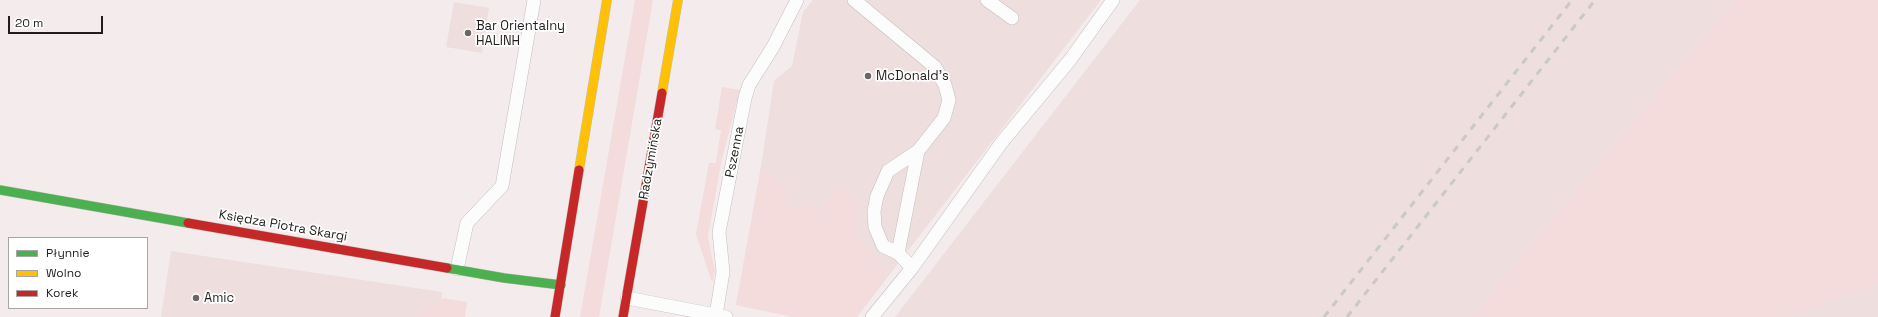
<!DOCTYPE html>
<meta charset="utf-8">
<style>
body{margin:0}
#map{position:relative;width:1878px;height:317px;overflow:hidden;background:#f4ecec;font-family:"Space Grotesk",sans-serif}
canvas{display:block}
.legend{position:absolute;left:8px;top:237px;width:140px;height:72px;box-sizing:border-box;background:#fff;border:1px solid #a7a5a5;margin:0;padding:5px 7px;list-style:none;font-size:12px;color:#221d1d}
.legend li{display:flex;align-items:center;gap:8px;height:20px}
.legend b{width:20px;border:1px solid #a7a5a5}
.scale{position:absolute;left:8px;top:16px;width:95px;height:18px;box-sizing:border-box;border:2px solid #221d1d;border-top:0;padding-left:5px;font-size:12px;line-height:14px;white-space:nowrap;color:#221d1d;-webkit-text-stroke:3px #fff;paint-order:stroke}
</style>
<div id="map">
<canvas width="1878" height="317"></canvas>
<ul class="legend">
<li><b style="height:5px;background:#4caf50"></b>Płynnie</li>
<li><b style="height:5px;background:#ffc107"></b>Wolno</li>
<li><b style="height:5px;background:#c62828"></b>Korek</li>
</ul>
<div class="scale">20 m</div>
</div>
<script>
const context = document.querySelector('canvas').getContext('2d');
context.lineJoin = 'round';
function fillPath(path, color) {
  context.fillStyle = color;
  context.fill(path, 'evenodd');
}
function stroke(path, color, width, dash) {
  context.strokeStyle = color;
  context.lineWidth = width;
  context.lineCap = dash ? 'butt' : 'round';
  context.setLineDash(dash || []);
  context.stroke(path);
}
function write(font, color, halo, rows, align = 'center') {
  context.font = font + ' "Space Grotesk",sans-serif';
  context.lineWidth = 3.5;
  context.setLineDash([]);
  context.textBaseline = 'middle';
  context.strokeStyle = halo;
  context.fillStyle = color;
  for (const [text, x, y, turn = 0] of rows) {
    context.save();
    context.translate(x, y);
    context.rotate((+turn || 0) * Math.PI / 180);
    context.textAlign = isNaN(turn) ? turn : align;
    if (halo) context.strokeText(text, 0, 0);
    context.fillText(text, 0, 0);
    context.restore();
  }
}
fillPath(new Path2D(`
 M813 0H1101L857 317H793L736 305 761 167 774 81 792 66 803 12Z
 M1140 0H1878V317H895Z
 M454 2 489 8 482 53 446 47Z
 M171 251 442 292 439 317H161Z`), '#eedede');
fillPath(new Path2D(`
 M635 0H653L599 317H580Z
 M1734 0H1878V284L1786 317H1471Z
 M722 87 740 90 721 163 708 237 715 271 713 281 711 280 696 234 709 163H716L721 130 715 129Z
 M761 167 789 189 781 199 796 211 803 202 817 213 839 185 859 204 856 226 860 240 881 263 883 269 882 283 857 317H793L736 305Z
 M443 298 467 302 465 317H413L414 314Z`), '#f4dbdc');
const lane = new Path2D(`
 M854 0 935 67 945 85 949 100 944 118 918 151 898 253 912 268
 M987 0 1012 18
 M898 253 883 246 875 227 874 211 877 196 888 171 918 151
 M457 269 467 223 502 186 534 0
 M627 298 726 317
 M716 315 723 272 719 232 745 98 749 85 773 47 797 0
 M872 317 912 268 1002 142 1070 60 1113 0`);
const fast = new Path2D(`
 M0 190 188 223
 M447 268 504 278 561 285`);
const slow = new Path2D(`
 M662 93 678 0
 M579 170 607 0`);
const jam = new Path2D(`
 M188 223 447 268
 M555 317 579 170
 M623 317 662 93`);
stroke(lane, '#c3bdbd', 14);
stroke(fast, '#c3bdbd', 10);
stroke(slow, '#c3bdbd', 10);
stroke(jam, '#c3bdbd', 10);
stroke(lane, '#fdfcfc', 13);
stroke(fast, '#4caf50', 9);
stroke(slow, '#ffc107', 9);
stroke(jam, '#c62828', 9);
stroke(new Path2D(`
 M1324 317 1572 0
 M1347 317 1595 0`), '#cac8c8', 3, [7, 7]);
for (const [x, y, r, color] of [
 [468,33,4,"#6c6565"],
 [868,76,4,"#6c6565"],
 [196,298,4,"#6c6565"]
]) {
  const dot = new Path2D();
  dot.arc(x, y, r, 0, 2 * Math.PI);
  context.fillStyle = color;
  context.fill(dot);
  stroke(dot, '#fff', 1.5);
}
write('13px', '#221d1d', '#fff', [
 ["Bar Orientalny",476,26],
 ["HALINH",476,41],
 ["McDonald's",876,76],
 ["Amic",204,298]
], 'left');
write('13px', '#221d1d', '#fff', [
 ["Pszenna",735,152,-79],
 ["Radzymińska",651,159,-80],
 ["Księdza Piotra Skargi",283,226,10]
]);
</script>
